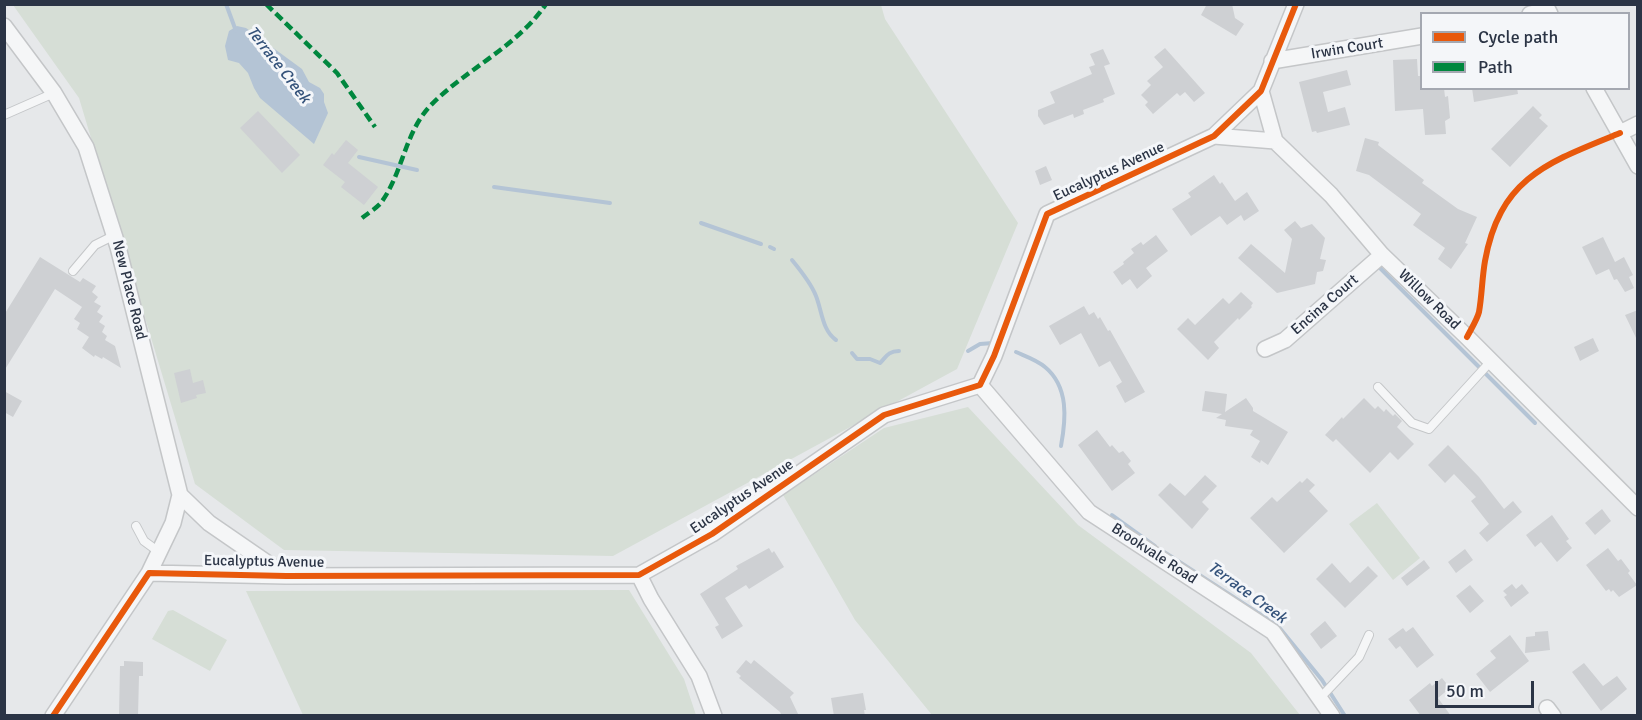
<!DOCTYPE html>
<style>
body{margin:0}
#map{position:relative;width:1642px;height:720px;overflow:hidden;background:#e6e8ea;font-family:Signika,sans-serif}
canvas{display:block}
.frame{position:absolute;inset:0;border:6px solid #2b3445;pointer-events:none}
.legend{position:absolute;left:1420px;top:12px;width:210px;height:78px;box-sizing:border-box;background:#f4f6f9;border:2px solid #a4a8b1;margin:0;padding:8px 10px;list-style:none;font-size:18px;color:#2b3445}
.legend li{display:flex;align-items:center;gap:12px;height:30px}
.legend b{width:30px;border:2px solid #a4a8b1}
.scale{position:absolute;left:1435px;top:681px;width:99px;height:27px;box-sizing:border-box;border:3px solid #2b3445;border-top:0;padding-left:8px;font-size:18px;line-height:21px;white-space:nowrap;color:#2b3445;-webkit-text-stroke:4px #f4f6f9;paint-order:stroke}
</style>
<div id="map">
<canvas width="1642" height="720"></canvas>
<div class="frame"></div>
<ul class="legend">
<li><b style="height:8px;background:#e8590c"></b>Cycle path</li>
<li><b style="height:8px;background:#00873e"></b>Path</li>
</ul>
<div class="scale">50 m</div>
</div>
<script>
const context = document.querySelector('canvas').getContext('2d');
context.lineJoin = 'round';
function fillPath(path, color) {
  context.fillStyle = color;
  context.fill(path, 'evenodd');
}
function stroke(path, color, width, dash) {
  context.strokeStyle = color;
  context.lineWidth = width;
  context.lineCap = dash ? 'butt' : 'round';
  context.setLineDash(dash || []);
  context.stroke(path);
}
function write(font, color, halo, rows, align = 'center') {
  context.font = font + ' Signika,sans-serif';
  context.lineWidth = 6;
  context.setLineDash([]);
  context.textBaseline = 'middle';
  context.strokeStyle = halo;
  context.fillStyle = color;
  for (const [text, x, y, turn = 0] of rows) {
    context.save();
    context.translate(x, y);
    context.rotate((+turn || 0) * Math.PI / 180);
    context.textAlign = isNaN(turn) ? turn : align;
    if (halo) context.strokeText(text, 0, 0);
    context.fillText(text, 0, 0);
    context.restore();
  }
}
fillPath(new Path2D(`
 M13 5H881L885 19 1018 223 957 369 613 556 284 550 195 484 79 98Z
 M968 407 1078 525 1251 653 1300 715H932L855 620 783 495 884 428Z
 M1377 503 1420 558 1393 580 1349 524Z
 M629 590 684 679 696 715H303L246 591Z
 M173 610 227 640 210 671 152 639 168 611Z`), '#d6ded6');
fillPath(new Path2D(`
 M237 26 246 28 302 69 309 82 320 88 324 94V102L328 113 314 144 260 98 254 88 248 73 239 63 228 60 225 46 229 31Z`), '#b4c4d5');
stroke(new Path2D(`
 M226 4 236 31
 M359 157 417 170
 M494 187 610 203
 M701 223 761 244
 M770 247 774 249
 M792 260C801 271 811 283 816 296 822 311 822 330 836 340
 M1378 266 1535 423
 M968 351 980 344 993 343
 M1016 352C1025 356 1037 360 1045 367 1069 387 1066 419 1061 446
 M852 353 857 359H870L880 363C886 357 888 351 899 351
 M1112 515 1155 546
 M1161 550 1278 626 1322 680 1345 716`), '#b4c4d5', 4);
fillPath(new Path2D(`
 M1207 4H1232L1235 18 1244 24 1236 36 1201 15Z
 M1165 48 1205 93 1194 102 1185 92 1180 96 1177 93 1153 114 1145 105 1148 102 1141 95 1151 85 1147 81 1163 67 1154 57Z
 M1103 49 1110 64 1104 66 1115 94 1103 99 1104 102 1083 110 1084 114 1074 118 1073 114 1044 125 1038 116V110L1055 103 1050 92 1092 74 1089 67 1095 65 1090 54Z
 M1417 59 1418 76H1422V88H1444L1445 97 1448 96 1450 118 1445 121 1446 134 1425 135 1423 109 1395 111 1393 60Z
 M1347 70 1351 85 1323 92 1328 112 1345 107 1350 125 1317 133 1316 131 1312 132 1299 82Z
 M1472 88H1517L1518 94 1474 102Z
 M1533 106 1542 115 1539 118 1548 126 1510 167 1491 149Z
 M258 111 300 155 282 173 240 128Z
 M1365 138 1379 142 1378 145 1424 180 1422 183 1458 209 1477 217 1465 243 1468 244 1451 269 1438 259 1445 248 1413 225 1421 214 1369 175 1356 171Z
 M346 140 358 150 348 163 378 187 364 205 341 187 345 182 323 165 332 153 334 155Z
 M1046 166 1052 180 1040 185 1035 171Z
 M1214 175 1220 184 1222 182 1235 201 1247 192 1259 211 1244 221 1241 215 1227 225 1220 216 1191 236 1172 209 1191 197 1188 193Z
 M1295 221 1301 228 1312 224 1325 238 1320 259 1326 260 1323 271 1317 272 1315 284 1277 293 1238 258 1251 244 1285 273 1292 239 1284 230Z
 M1156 235 1168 251 1146 268 1152 276 1137 289 1130 279 1122 285 1113 272 1124 264 1123 262 1134 253 1131 249 1141 242 1143 245Z
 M1603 237 1615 262 1624 257 1633 275 1629 277 1634 288 1625 292 1617 279 1614 280 1609 269 1596 275 1582 247Z
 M40 257 80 282 83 278 96 286 92 292 98 297 94 302 101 306 97 312 103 316 99 322 105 326 102 332 107 336 105 340 115 346 121 368 103 357 102 359 95 355 94 357 82 348 89 337 77 329 80 323 74 319 82 307 55 289 4 371V315Z
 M1241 292 1253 303 1251 306 1252 307 1239 320 1238 318 1214 342 1219 348 1208 360 1177 329 1188 318 1195 325 1223 298 1229 304Z
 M1084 306 1089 315 1094 312 1098 319 1100 317 1108 331 1110 330 1145 392 1125 403 1116 386 1122 382 1110 361 1099 367 1081 333 1060 345 1049 326Z
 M1638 310V342L1625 315Z
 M1593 338 1599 351 1580 361 1574 347Z
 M190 369 193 383 203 380 206 393 196 395 197 398 181 403 174 373Z
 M4 391 22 401 13 417 4 412Z
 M1205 391 1227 394 1225 412 1246 398 1253 408V411L1288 432 1268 465 1261 460 1260 463 1251 457 1260 441 1250 435 1253 430 1225 426 1226 420 1216 418 1222 414 1202 411Z
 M1364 398 1375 409 1378 406 1384 412 1386 409 1393 416 1395 414 1402 421 1397 427 1414 444 1398 460 1390 452 1370 473 1336 439 1333 442 1325 435 1342 417 1343 419Z
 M1097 430 1110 447 1112 445 1119 453 1123 451 1131 461 1128 464 1135 473 1112 491 1078 445Z
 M1448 445 1479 477 1504 509 1513 501 1522 512 1487 542 1479 533 1489 524 1471 501 1476 497 1454 474 1445 483 1428 465Z
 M1205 475 1217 486 1202 502 1209 509 1192 529 1158 495 1170 483 1185 496Z
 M1307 478 1315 485 1309 491 1328 511 1284 553 1250 518 1272 497 1277 502 1300 481 1302 483Z
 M1602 509 1611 521 1595 535 1585 523Z
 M1552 515 1569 539 1566 541 1572 548 1557 562 1541 542 1535 547 1526 535Z
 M769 548 772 553 774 551 784 567 749 589 746 585 725 598 743 626 722 639 715 627 719 625 700 594 738 569 736 566Z
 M1608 548 1618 561 1621 559 1630 571 1628 573 1637 585 1619 597 1613 590 1611 592 1609 589 1606 591 1586 565Z
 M1465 549 1473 560 1456 573 1448 562Z
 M1424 560 1430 568 1407 586 1401 578Z
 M1332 563 1350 583 1368 566 1378 576 1345 608 1316 579Z
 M1512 584 1516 589 1522 584 1529 593 1511 607 1504 597 1507 595 1503 591Z
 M1470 585 1484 601 1470 613 1456 596Z
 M1325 621 1337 636 1321 649 1310 634Z
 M1413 627 1434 655 1417 668 1400 646 1396 649 1388 639 1403 628 1406 632Z
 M1548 631 1550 650 1525 653 1526 637 1535 636V632Z
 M1510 635 1529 661 1490 692 1476 674 1496 658 1490 651Z
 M746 660 751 664 754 660 794 693 790 697 799 716H782L780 712 739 678 741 676 736 672Z
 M124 661 143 662V676H139L138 716H119L120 666H124Z
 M1584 663 1603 686 1617 676 1627 689 1601 711 1572 672Z
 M1442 678 1450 688 1438 698 1451 716H1421L1409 700 1430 683 1432 686Z
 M863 693 866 710H864L865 716H834L831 698Z`), '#ced0d3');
const service = new Path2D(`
 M4 115 54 93
 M73 271 95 245 115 235
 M1378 387 1412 423 1429 429 1491 361
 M136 526 144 541 159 552
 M1320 698 1359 657 1369 635`);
const minor = new Path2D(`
 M1530 14 1548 10 1550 14
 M4 26 54 93 86 147 118 247 180 495 173 523 149 573
 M1272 61 1422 36
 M1594 88 1638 166
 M1261 91 1275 141 1331 195 1382 255 1467 337 1638 508
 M1620 133 1638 124
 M1214 136 1275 141
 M1265 349 1285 340 1382 255
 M980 385 1089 512 1273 632 1332 716
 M180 495 209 523 286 576
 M639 575 651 599 699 676 714 716
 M1547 708 1553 716
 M53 716 149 573 286 576 639 575 712 534 884 415 980 385 994 356 1047 214 1214 136 1261 91 1296 4`);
stroke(service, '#c4c6c8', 10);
stroke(minor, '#c4c6c8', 18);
stroke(service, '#f5f6f7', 8);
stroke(minor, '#f5f6f7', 15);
stroke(new Path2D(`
 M266 4 337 73 375 127
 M362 218C367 214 375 209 380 204 403 174 404 133 431 105 465 70 518 46 546 4`), '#00873e', 4.5, [9, 4.5]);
stroke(new Path2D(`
 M1467 337C1471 329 1477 320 1479 312 1482 295 1482 278 1485 261 1500 177 1549 162 1620 133
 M53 716 149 573 286 576 639 575 712 534 884 415 980 385 994 356 1047 214 1214 136 1261 91 1296 4`), '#e8590c', 6);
write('15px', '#2b3445', '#f4f6f9', [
 ["Irwin Court",1347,49,-9],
 ["Eucalyptus Avenue",1109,172,-25],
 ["New Place Road",129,290,76],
 ["Willow Road",1429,300,44],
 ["Encina Court",1325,305,-41],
 ["Eucalyptus Avenue",742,497,-34],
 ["Brookvale Road",1154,554,33],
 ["Eucalyptus Avenue",264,562,1]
]);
write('italic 16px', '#34527a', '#f4f6f9', [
 ["Terrace Creek",278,65,52],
 ["Terrace Creek",1247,593,36]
]);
</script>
